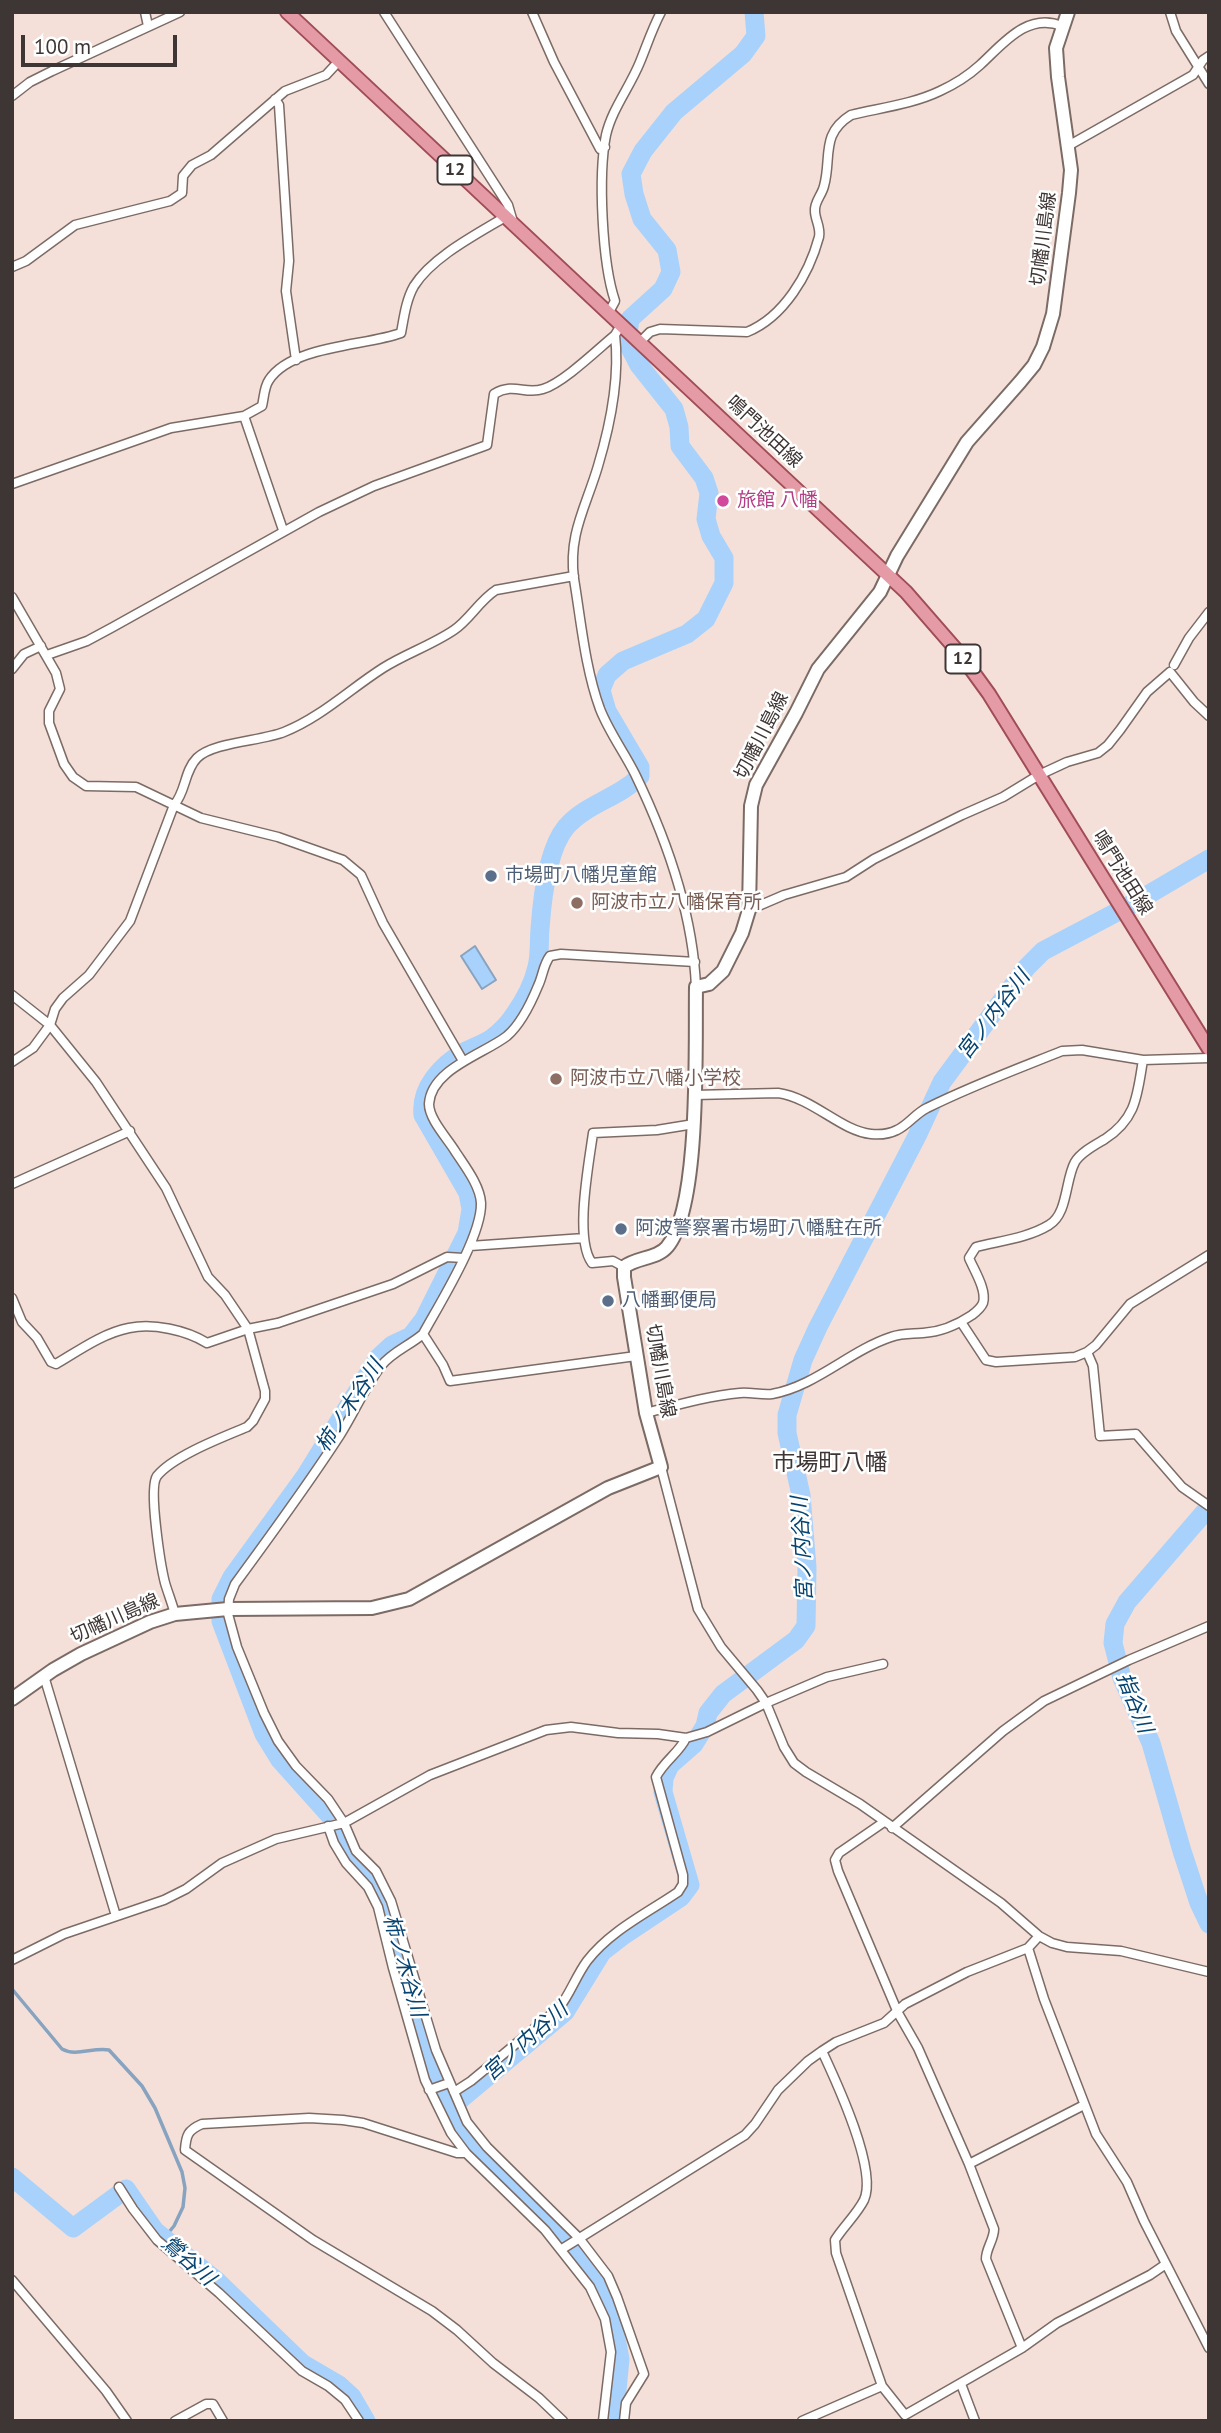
<!DOCTYPE html>
<meta charset="utf-8">
<style>
body{margin:0}
#map{position:relative;width:1221px;height:2433px;overflow:hidden;background:#f4e0d9;font-family:"PT Sans",sans-serif}
canvas{display:block}
.frame{position:absolute;inset:0;border:14px solid #3e3634;pointer-events:none}
.scale{position:absolute;left:21px;top:35px;width:156px;height:32px;box-sizing:border-box;border:4px solid #3e3634;border-top:0;padding-left:9px;font-size:21px;line-height:24px;white-space:nowrap;color:#3e3634;-webkit-text-stroke:5px #fff;paint-order:stroke}
</style>
<div id="map">
<canvas width="1221" height="2433"></canvas>
<div class="frame"></div>
<div class="scale">100 m</div>
</div>
<script>
const context = document.querySelector('canvas').getContext('2d');
context.lineJoin = 'round';
function fillPath(path, color) {
  context.fillStyle = color;
  context.fill(path, 'evenodd');
}
function stroke(path, color, width, dash) {
  context.strokeStyle = color;
  context.lineWidth = width;
  context.lineCap = dash ? 'butt' : 'round';
  context.setLineDash(dash || []);
  context.stroke(path);
}
function write(font, color, halo, rows, align = 'center') {
  context.font = font + ' "PT Sans","Noto Sans JP",sans-serif';
  context.lineWidth = 5;
  context.setLineDash([]);
  context.textBaseline = 'middle';
  context.strokeStyle = halo;
  context.fillStyle = color;
  for (const [text, x, y, turn = 0] of rows) {
    context.save();
    context.translate(x, y);
    context.rotate((+turn || 0) * Math.PI / 180);
    context.textAlign = isNaN(turn) ? turn : align;
    if (halo) context.strokeText(text, 0, 0);
    context.fillText(text, 0, 0);
    context.restore();
  }
}
const water = new Path2D(`
 M475 946 496 980 482 989 461 956Z`);
fillPath(water, '#a8d2fb');
stroke(water, '#88a3bf', 2);
stroke(new Path2D(`
 M12 1989 62 2049C76 2057 93 2047 109 2050L142 2086 155 2108 182 2172 185 2188 183 2207 174 2226 164 2238`), '#88a3bf', 3.5);
stroke(new Path2D(`
 M1209 1507 1127 1602 1115 1624 1113 1643 1122 1678 1151 1743 1182 1851 1199 1903 1209 1924
 M449 2109 565 2012 602 1952 624 1935 681 1897 690 1885 663 1792 664 1778 670 1765 694 1744 705 1726 708 1713 723 1694 796 1640 806 1626 807 1567 801 1495 787 1433V1415L803 1360 818 1327 917 1136 942 1082 1026 968 1043 951 1134 903 1209 859
 M12 2177 73 2228 126 2189 155 2231 218 2282 303 2364 339 2385 352 2397 366 2421
 M614 2421 620 2359 612 2318 595 2278 556 2230 501 2178 464 2138 434 2074 406 1986 386 1903 375 1881 351 1857 331 1817 280 1760 264 1734 221 1621V1599L232 1577 306 1475 378 1358 392 1345 411 1336 424 1319 467 1233 471 1209 468 1193 423 1115C420 1088 441 1065 464 1052 473 1047 484 1044 492 1038 500 1032 509 1023 514 1015 525 1000 533 984 537 967 540 955 539 941 540 929 542 900 547 850 566 827 587 803 619 798 640 776V767L607 711 601 690 607 675 623 661 687 634 706 619 724 583V558L711 536 706 519 709 493 704 478 680 446 679 427 674 409 639 365 627 342 630 319 663 289 671 272 667 250 642 219 634 194 631 174 643 151 674 112 743 54 756 36 754 12`), '#a8d2fb', 19);
const street = new Path2D(`
 M145 12 148 26
 M384 12 508 205 513 222
 M532 12 554 62 600 149 605 147
 M1170 12 1176 31 1209 84
 M12 96 30 82 52 71 180 12
 M275 99 279 105 289 261 286 291 296 360
 M1068 146 1193 75 1203 60 1209 56
 M12 267 26 261 75 225 170 201 182 193 183 176 192 165 211 155 285 91 326 75 339 61
 M609 312 615 301C602 263 598 175 606 135 612 109 630 87 640 62 647 45 652 29 661 12
 M621 325 615 335C620 378 610 426 598 466 586 507 568 534 574 579 581 621 585 668 600 709 609 732 624 752 635 774 667 840 693 914 696 987
 M640 342 650 332 660 329 747 332C784 317 809 274 819 237 821 227 815 220 815 211 814 202 822 195 824 186 832 158 820 134 851 115 880 108 913 104 940 91 953 85 969 75 980 65 1003 44 1027 12 1062 26
 M244 416 283 530
 M12 484 171 428 244 416 262 406C264 398 264 387 269 380 292 345 366 346 401 333 404 317 406 300 414 286 432 257 477 234 505 217
 M12 597 56 673 60 689 49 711V723L64 764 73 777 86 786 136 787 201 818 278 837 343 860 361 875 383 923 463 1061
 M47 655 87 641 113 627 319 512 374 486 487 445 494 394C514 382 525 395 543 389 563 383 597 350 615 335
 M1174 665 1189 638 1209 612
 M12 669 24 654 41 646
 M749 910 784 895 846 877 874 859 962 815 1003 797 1039 775 1067 762 1098 753 1108 745 1120 730 1147 692 1170 672 1194 702 1209 716
 M12 995 50 1025 96 1082 166 1188 208 1277 225 1295 248 1329 265 1391V1399L253 1421 247 1427C223 1437 173 1456 157 1476 148 1488 161 1567 165 1583 168 1593 172 1603 175 1614
 M12 1062 33 1048 50 1025 55 1009 63 998 89 975 130 921 174 805C186 792 184 771 197 758 213 742 262 741 284 732 320 718 350 689 383 668 405 654 432 645 454 630 470 619 479 601 496 590L574 576
 M694 1095 778 1093C813 1098 841 1131 871 1134 880 1135 889 1134 897 1130 908 1125 916 1113 927 1108 971 1086 1017 1069 1062 1051L1082 1050 1143 1060 1209 1058
 M12 1184 130 1131
 M470 1246 584 1238
 M624 1267 613 1261 592 1263C574 1239 589 1163 593 1133L657 1130 694 1124
 M12 1298 22 1322 37 1338 51 1362 56 1364C78 1351 103 1333 129 1328 153 1323 186 1330 207 1343L248 1329 278 1323 393 1284 447 1257 463 1258
 M961 1322 986 1360 996 1362 1075 1357 1087 1352 1096 1345 1130 1304 1209 1255
 M423 1334 443 1365 450 1381 636 1356
 M1087 1352 1093 1366 1100 1436 1136 1434 1182 1487 1209 1506
 M646 1413C677 1405 708 1396 740 1393 750 1392 761 1395 772 1394 816 1386 849 1351 891 1337 902 1333 911 1334 923 1333 940 1332 957 1325 972 1315 976 1312 981 1308 983 1303 987 1290 974 1270 969 1258L976 1247C999 1241 1028 1238 1049 1225 1068 1214 1065 1180 1075 1162 1081 1152 1095 1145 1105 1139 1137 1118 1137 1095 1143 1060
 M661 1467 698 1609 721 1647 757 1690 766 1703 784 1747 794 1763 806 1772 860 1804 1001 1903 1039 1936 1052 1943 1067 1947 1121 1951 1209 1972
 M44 1676 116 1916
 M884 1822 839 1853 835 1860 838 1871 898 2013 918 2048 969 2164 994 2229C994 2240 986 2248 986 2259L1022 2348
 M328 1826 334 1843 346 1863 368 1887 378 1907 393 1968 425 2080 451 2133 466 2153 545 2230 590 2287 605 2319 611 2352 603 2421
 M892 1828 1003 1731 1044 1701 1129 1660 1209 1626
 M1028 1948 1044 1999 1096 2134 1127 2182 1144 2221 1209 2348
 M12 1960 64 1934 164 1900 186 1889 222 1863 276 1839 344 1823 430 1775 546 1730 571 1727 618 1733 658 1734 686 1738 707 1732 766 1703 827 1677 883 1664
 M822 2051C836 2081 878 2170 864 2200 857 2214 843 2227 835 2240L836 2253 882 2386 905 2415 1022 2348 1057 2323 1150 2275 1166 2264
 M429 2090 449 2083
 M454 2092 471 2081 559 2008C570 1994 576 1976 587 1961 610 1931 647 1913 678 1892L683 1884V1875L656 1777C664 1761 679 1753 686 1738
 M466 2153H457L363 2123 343 2120 309 2118 202 2124C188 2130 186 2135 185 2150L313 2240 432 2311 457 2330 493 2363 539 2398 563 2421
 M969 2164 1084 2105
 M119 2187 133 2209 157 2240 219 2293 302 2371 328 2386 345 2400 359 2421
 M562 2249 745 2135 755 2124 778 2090 808 2061 822 2051 836 2042 884 2023 905 2004 967 1972 1028 1948 1039 1936
 M12 2280 106 2391 127 2421
 M961 2384 975 2421
 M175 2421 206 2404H213L223 2421
 M624 2421 626 2403 644 2374 617 2297 608 2276 579 2238 487 2147 467 2122 436 2050 391 1901 376 1871 356 1851 344 1823 328 1799 296 1766 278 1741 264 1713 237 1647 228 1614 229 1599 235 1584C271 1535 307 1486 340 1435 354 1413 365 1387 381 1366 392 1352 409 1346 423 1334 440 1303 482 1236 481 1203 480 1185 464 1165 455 1151 447 1138 429 1119 429 1104 431 1069 484 1054 507 1036 521 1024 531 1003 538 986 543 976 543 965 550 956L561 954 695 962
 M802 2421 882 2386`);
const secondary = new Path2D(`
 M12 1699 53 1670 81 1654 150 1622 175 1614 228 1609 372 1608 409 1599 608 1488 661 1467 646 1413 624 1277V1267C637 1257 657 1259 667 1247 701 1208 695 1042 696 987L709 984 723 971 742 933 749 910 751 806 756 785 796 713 818 669 880 592 897 556 967 442 1020 382 1034 365 1043 347 1053 314 1069 193 1071 170 1058 77 1056 48 1068 12`);
const primary = new Path2D(`
 M287 12 906 592 960 654 989 694 1209 1049`);
stroke(street, '#7c6b65', 11);
stroke(secondary, '#7c6b65', 16);
stroke(primary, '#a04d57', 16);
stroke(street, '#fff', 8);
stroke(secondary, '#fff', 12);
stroke(primary, '#e59ba6', 12);
for (const [x, y, r, color] of [
 [723,501,7,"#d1479c"],
 [491,876,7,"#5c6f8a"],
 [577,903,7,"#8d6e63"],
 [556,1079,7,"#8d6e63"],
 [621,1229,7,"#5c6f8a"],
 [608,1301,7,"#5c6f8a"]
]) {
  const dot = new Path2D();
  dot.arc(x, y, r, 0, 2 * Math.PI);
  context.fillStyle = color;
  context.fill(dot);
  stroke(dot, '#fff', 2.5);
}
for (const [x, y, w] of [
 [455,170,35],
 [963,659,35]
]) {
  const box = new Path2D();
  box.roundRect(x - w / 2, y - 14.5, w, 29, 5);
  context.fillStyle = '#fff';
  context.fill(box);
  stroke(box, '#3e3634', 2);
}
write('bold 18px', '#3e3634', null, [
 ["12",455,170],
 ["12",963,659]
]);
write('19px', '#3e3634', '#fff', [
 ["切幡川島線",1044,239,-83],
 ["鳴門池田線",764,432,43],
 ["切幡川島線",762,736,-63],
 ["鳴門池田線",1122,873,58],
 ["切幡川島線",660,1371,80],
 ["切幡川島線",115,1619,-24]
]);
write('19px', '#b23c85', '#fff', [
 ["旅館 八幡",737,501]
], 'left');
write('19px', '#4e5e75', '#fff', [
 ["市場町八幡児童館",505,876],
 ["阿波警察署市場町八幡駐在所",635,1229],
 ["八幡郵便局",622,1301]
], 'left');
write('19px', '#785e54', '#fff', [
 ["阿波市立八幡保育所",591,903],
 ["阿波市立八幡小学校",570,1079]
], 'left');
write('italic 21px', '#054370', '#fff', [
 ["宮ノ内谷川",994,1015,-53],
 ["柿ノ木谷川",350,1406,-57],
 ["宮ノ内谷川",803,1549,-93],
 ["指谷川",1134,1703,68],
 ["柿ノ木谷川",404,1966,74],
 ["宮ノ内谷川",526,2042,-42],
 ["鶯谷川",188,2261,42]
]);
write('23px', '#3e3634', '#fff', [
 ["市場町八幡",830,1463]
]);
</script>
